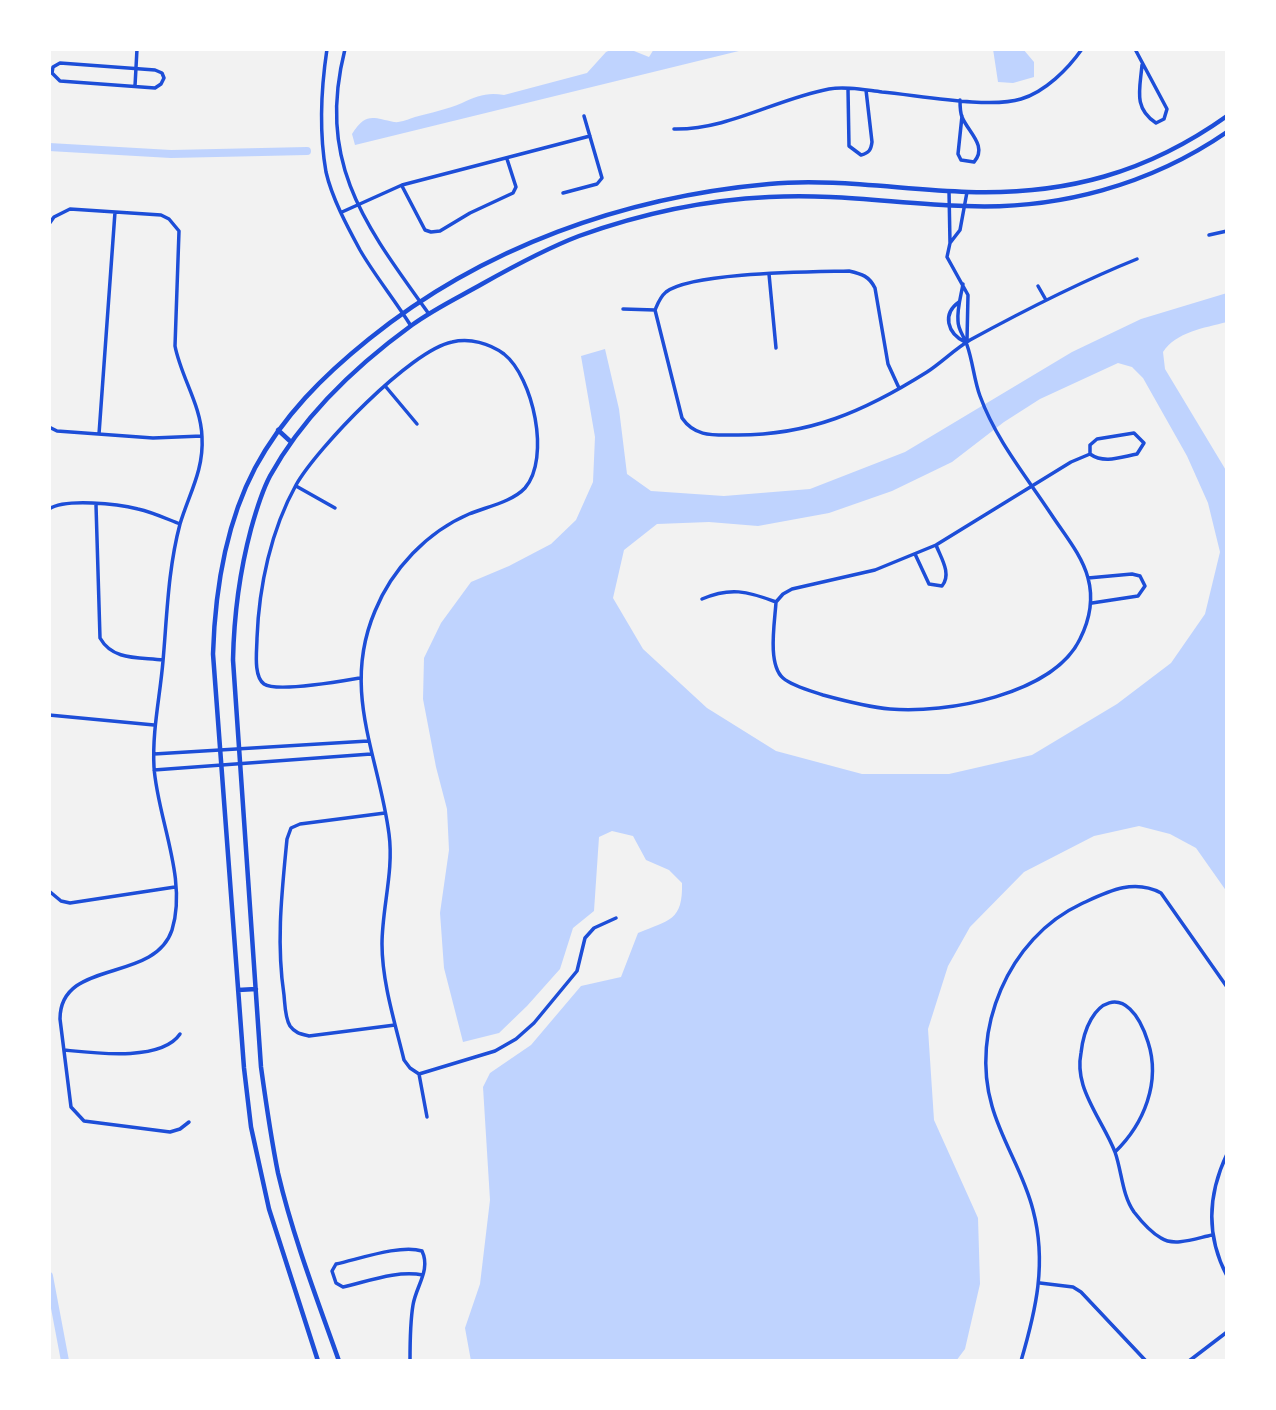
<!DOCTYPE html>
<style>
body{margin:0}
#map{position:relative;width:1276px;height:1410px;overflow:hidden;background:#f2f2f2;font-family:"Nunito Sans",sans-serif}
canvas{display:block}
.frame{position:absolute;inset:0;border:51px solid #fff;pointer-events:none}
</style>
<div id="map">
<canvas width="1276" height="1410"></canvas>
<div class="frame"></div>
</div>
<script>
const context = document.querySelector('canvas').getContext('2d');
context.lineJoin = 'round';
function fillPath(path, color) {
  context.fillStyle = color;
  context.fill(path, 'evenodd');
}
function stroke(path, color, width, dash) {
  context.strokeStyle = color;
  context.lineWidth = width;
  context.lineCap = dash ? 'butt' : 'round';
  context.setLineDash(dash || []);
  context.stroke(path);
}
fillPath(new Path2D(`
 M613 49H629L649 57 654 49H747L355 145 352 134C366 112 373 118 394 122 400 123 409 119 415 117 430 113 448 109 462 103 477 96 487 92 504 95L587 73 606 52Z
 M993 49H1023L1034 62V77L1013 83 998 82Z
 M1227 293V322C1204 328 1176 332 1163 352L1165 369 1227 472V892L1196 848 1170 834 1139 826 1094 836 1024 872 970 927 948 966 928 1029 934 1120 978 1218 980 1284 965 1349 956 1361H471L465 1328 480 1284 490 1200 483 1087 490 1073 531 1045 581 986 621 977 638 933C669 920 683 921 682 883L669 870 646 860 633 836 612 831 599 837 594 911 573 928 560 969 527 1006 499 1033 463 1042 444 968 440 913 449 850 447 809 436 767 423 699 424 658 441 623 471 582 509 566 551 544 576 520 593 482 595 437 581 356 605 349 619 409 627 474 651 491 724 496 810 489 905 452 1072 352 1141 319ZM1118 363 1132 367 1143 378 1187 456 1208 503 1220 552 1205 614 1171 663 1117 704 1032 755 949 774H862L776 751 707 708 643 649 613 598 624 550 657 524 709 522 758 526 829 513 892 491 952 462 1004 422 1040 399Z`), '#bfd3fe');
stroke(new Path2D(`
 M49 147 171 154 307 151
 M49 1276 65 1361`), '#bfd3fe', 8);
stroke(new Path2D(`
 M327 49C321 89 319 132 326 172 332 198 347 226 360 250 375 276 395 300 411 326
 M345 49C316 164 366 226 429 314
 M1135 49 1167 109 1164 119 1156 123C1133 108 1140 89 1142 65
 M60 63 155 70 162 73 164 78 161 84 155 88 60 81 52 73 53 67Z
 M135 86 137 49
 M848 89 849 146 861 155C869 153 871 150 872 142L866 90
 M960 100C960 105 960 112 962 117 968 132 988 146 974 162L961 160 958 154 962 116
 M674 129C728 130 776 99 829 89 846 86 865 90 882 92 917 95 989 109 1021 99 1045 92 1068 69 1082 49
 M402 186 425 230 431 232 440 231 470 213 513 193 516 187 507 159
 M949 191 950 243 947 257 968 295 967 340
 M563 193 597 184 602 178 584 116
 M342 212 402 185 590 136
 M49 224 54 217 70 209 161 215 169 219 179 231 175 346C181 377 201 405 202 437 204 470 189 494 180 524 168 569 167 616 163 661 160 697 152 731 154 767 157 817 188 879 172 930 154 984 60 958 60 1019L71 1107 84 1121 170 1132 180 1129 189 1122
 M1209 235 1227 231
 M950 243 960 230 967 192
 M769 274 776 348
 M1038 286 1046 300
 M959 302C942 314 947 333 965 342
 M623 309 655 310
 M655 310 682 418C695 437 713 435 734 435 809 436 865 411 927 372 942 362 955 349 970 340 1025 310 1080 282 1137 259
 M655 310C658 303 660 297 666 292 693 272 812 272 849 271 862 274 869 276 875 288L888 364 899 388
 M386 387 417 424
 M49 427 57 431 153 438 202 436
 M99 434 115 212
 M296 486 335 508
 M96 505 100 638C113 661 139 657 163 660
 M49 509C66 498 118 504 138 509 152 512 167 519 180 524
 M915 554 929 584 942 586C952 574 941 558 936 545
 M1088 578 1132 574 1140 576 1145 586 1138 596 1092 603
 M702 599C730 587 747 591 776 602L783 594 792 589 875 570 936 545 1071 462 1090 454V445L1097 439 1134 433 1144 443 1137 454C1121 457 1104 464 1090 454
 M776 602C775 621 767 664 783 678 792 686 811 691 823 695 845 701 867 707 890 709 945 714 1053 695 1080 639 1090 619 1094 600 1088 578 1082 555 1064 534 1051 514 1026 476 996 440 980 396 974 380 973 362 967 345 964 336 958 330 958 321 957 308 961 296 963 284
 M360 678C342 681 277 693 264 684 253 676 257 650 257 638 259 586 271 530 296 485 317 448 411 350 452 342 470 338 489 343 504 354 533 377 551 458 525 488 512 502 486 507 469 514 427 532 392 569 375 611 341 691 379 756 389 834 394 871 382 908 382 944 382 982 395 1023 404 1060L410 1068 419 1074 427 1117
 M49 715 154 725
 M154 754 368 741
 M154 770 371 754
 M385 813 300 824 291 828 287 839C282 891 276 942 284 995 285 1005 285 1018 290 1026 295 1033 301 1034 309 1036L395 1025
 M49 891 61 901 70 903 175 887
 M64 1050C94 1053 161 1062 180 1034
 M419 1074 495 1051 516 1039 534 1023 577 971 585 938 594 928 616 918
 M1115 1152C1144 1124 1161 1082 1148 1042 1128 978 1087 998 1081 1053 1079 1063 1080 1075 1083 1085 1090 1108 1106 1129 1115 1152 1122 1172 1122 1195 1134 1212 1141 1221 1152 1233 1161 1238 1174 1247 1197 1238 1212 1235
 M1227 1154C1208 1194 1206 1236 1227 1276
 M1040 1283 1073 1287 1081 1292 1146 1361
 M410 1361C410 1342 410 1323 413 1305 416 1286 431 1270 422 1251 401 1244 359 1259 336 1264L332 1271 336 1283 343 1287C369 1281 397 1270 423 1275
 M1021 1361C1036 1310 1047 1263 1033 1210 1024 1173 1002 1142 992 1106 970 1031 1008 938 1081 904 1107 892 1133 878 1161 893L1227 987
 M1189 1361 1227 1332`), '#1d4ed8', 3.5);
stroke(new Path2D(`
 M278 430 291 442
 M238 990 256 989
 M318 1361 269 1209 251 1127 244 1068 213 654C215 590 225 525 255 468 283 416 323 376 369 339 483 247 624 197 769 184 835 178 902 190 968 192 1066 195 1147 173 1227 116
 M339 1361C317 1299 293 1237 278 1173 271 1138 266 1103 261 1067L233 660C234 613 239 574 251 529 256 511 261 493 270 476 303 416 357 365 412 325 434 309 459 297 482 284 514 266 545 249 579 236 640 214 704 200 769 197 835 193 899 204 965 206 1058 210 1150 185 1227 132`), '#1d4ed8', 4.5);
</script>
